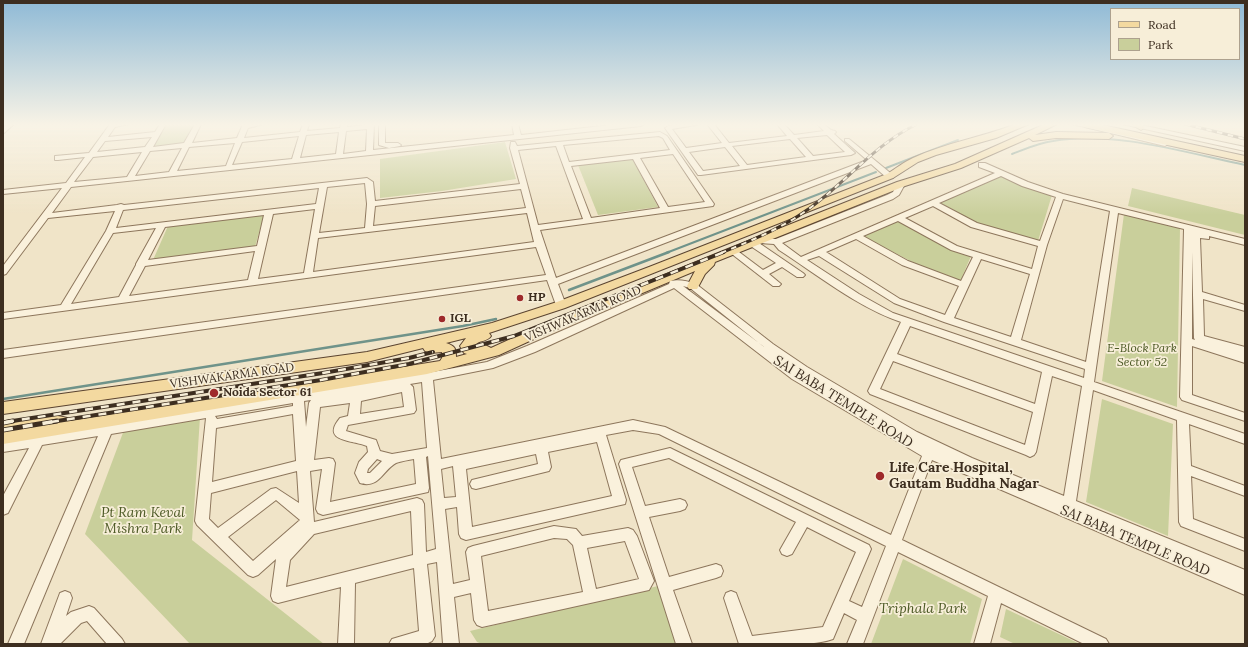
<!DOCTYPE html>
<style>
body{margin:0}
#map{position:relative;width:1248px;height:647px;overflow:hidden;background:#f0e4c8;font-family:Lora,serif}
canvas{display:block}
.frame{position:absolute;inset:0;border:4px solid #3d2e20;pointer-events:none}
.legend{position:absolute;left:1110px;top:8px;width:130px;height:52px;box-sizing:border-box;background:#f7eed8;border:1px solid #ada18e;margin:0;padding:5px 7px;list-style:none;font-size:12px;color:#3d2e20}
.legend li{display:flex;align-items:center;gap:8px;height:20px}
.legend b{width:20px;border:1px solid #ada18e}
</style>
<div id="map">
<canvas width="1248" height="647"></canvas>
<div class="frame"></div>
<ul class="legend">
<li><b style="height:5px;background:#f3d9a0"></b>Road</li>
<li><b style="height:11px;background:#c9cf9b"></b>Park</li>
</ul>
</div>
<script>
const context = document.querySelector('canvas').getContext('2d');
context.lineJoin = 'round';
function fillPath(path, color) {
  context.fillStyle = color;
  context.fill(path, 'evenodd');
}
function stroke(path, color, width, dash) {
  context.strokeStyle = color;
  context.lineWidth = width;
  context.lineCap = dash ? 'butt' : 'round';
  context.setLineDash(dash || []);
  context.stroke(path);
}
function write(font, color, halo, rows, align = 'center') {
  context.font = font + ' Lora,serif';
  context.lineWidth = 3.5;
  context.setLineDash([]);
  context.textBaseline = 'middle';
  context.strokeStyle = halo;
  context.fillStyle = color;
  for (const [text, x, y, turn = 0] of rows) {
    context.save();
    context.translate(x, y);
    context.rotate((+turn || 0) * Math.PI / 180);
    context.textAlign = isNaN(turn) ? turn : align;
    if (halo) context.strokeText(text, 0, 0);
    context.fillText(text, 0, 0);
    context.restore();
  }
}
fillPath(new Path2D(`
 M167 124H194L183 144 153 147Z
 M505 142 516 179 442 191 380 198V159Z
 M632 158 658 207 598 215 578 165Z
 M1003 175 1038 191 1052 195 1038 241 977 223 939 203Z
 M1132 188 1245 215V235L1128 206Z
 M1124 214 1180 228 1177 407 1102 381Z
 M264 215 255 247 153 260 168 226Z
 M898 221 951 250 971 256 960 282 916 264 863 236Z
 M1102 399 1173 424 1168 536 1086 502Z
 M200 417 192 540 324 644H190L85 534 124 430Z
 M903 559 982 599 970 644H871Z
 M658 586 676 644H482L477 642 470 631Z
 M1006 609 1080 644H1015L1000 637Z`), '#c9cf9b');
stroke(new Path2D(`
 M1012 154C1025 149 1038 143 1053 141 1112 130 1187 153 1245 165
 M886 168 958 140
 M666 253 876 172`), '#6f938a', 2);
stroke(new Path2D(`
 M569 290 669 252
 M3 399 463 326 496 319`), '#6f938a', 2.5);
const minor = new Path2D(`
 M7 124H14L3 134V128Z
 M110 124H129L115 127 108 137 155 132 160 124H166L153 147 184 143 195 124H201L192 143 237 138 243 124H264L248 128 244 138 300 132 303 124H309L307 131 340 128 341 124H347V127L374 124 373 150 514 135 512 124H518L521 135 620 124H644L641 126 71 187 52 213 117 205 121 204 124 205 367 178 373 182 375 201 520 184 510 148 511 142H515L517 146 660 132 667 136 714 204 713 206 540 230 556 278 867 160 845 141V139H849L894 176 893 178H887L871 164 558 284 566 305 561 308 556 305 547 280 3 358V350L546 275 536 247 3 319V313L61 305 106 231 115 211 48 218 6 274 3 275V266L62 188 3 194V190L66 183 85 157 58 160H55V156L89 153ZM367 129 366 151 343 154 346 131ZM339 132 336 154 300 158 306 135ZM299 136 292 159 232 165 242 142ZM659 136 663 138 670 150 569 162 563 145ZM152 137 145 147 97 152 105 141ZM235 143 226 166 177 171 189 147ZM556 146 583 219 538 225 518 150ZM182 148 169 172 135 176 150 151ZM142 152 127 177 74 182 93 157ZM673 154 705 202 668 207 640 158ZM633 159 660 208 591 218 571 166ZM365 183 367 204 365 228 319 233 327 187ZM319 188 316 204 116 228 123 210ZM521 189 526 208 373 226 375 206ZM315 209 304 273 258 279 273 214ZM527 213 534 242 313 272 318 238ZM264 215 257 246 148 260 165 227ZM156 228 136 264V265L119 297 71 304 113 233ZM255 251 248 280 129 296 145 266Z
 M379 124H385V143H398L401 145 400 146 389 148 379 145Z
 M681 124H701L672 129 686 148 722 143 707 124H714L729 143 787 136 777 124H784L794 135 824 131 817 124H824L831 130 835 131 836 132 834 134 855 153 851 155 701 175H698L665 128 668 126ZM827 135 845 152 813 156 797 138ZM790 139 806 157 747 165 732 146ZM725 147 740 166 703 171 689 152Z
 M1072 124H1085L1165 142 1168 144 1165 146Z
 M1122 124H1136L1245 147V151Z
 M979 163H985L1028 182 1063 194 1245 239V245L1209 236V239L1200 238 1202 292 1245 305V311L1203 299 1204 336 1245 347V355L1205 343 1245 355V363L1192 346V395L1245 413V421L1182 400 1180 397 1184 229 1118 213 1094 382 1245 434V444L1189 424 1191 466 1245 486V496L1191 476 1193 519 1245 539V551L1181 526 1179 522 1177 420 1093 390 1076 501 1245 570V595L932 460 902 540 1106 639 1109 644H1084L1001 603 990 644H974L988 596 898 552 863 644H847L857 620 844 613 833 639C812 647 764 644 739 644L724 598 726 593 731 591 736 593 752 636 823 627 856 552 807 527 792 554 787 556 782 554 780 550 796 522 669 458 632 467 645 506 680 499 685 501 687 505 685 509 680 511 649 517 669 577 716 564 721 566 723 571 721 576 716 578 673 590 692 644H676L619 464 621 460 670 448 674 450 869 545 871 549 849 601 862 607 886 546 659 434 633 430 606 435 626 500 625 504 466 540 461 538 459 534 457 507 445 509 453 584 470 580 466 552 468 548 473 546 554 526 576 529 582 536 628 528 633 530 637 536 654 581 649 590 482 627 477 625 474 620 471 593 454 597 459 644H443L437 562 427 564 435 636 432 641 426 644H389L392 639 419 631 414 568 355 583 354 644H338L341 587 278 603 273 601 271 596 276 559 258 575 253 577 248 575 197 525 195 521 206 418 111 434 24 644H8L98 436 42 445 8 513 3 515V496L29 448 3 452V442L103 426 105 422 109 420 114 424 427 373 487 362 527 346 669 284 670 281C678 279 688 281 696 284L773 344 807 367 917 432 972 458 1064 496 1082 386 1052 376 1036 452 1034 455 1030 457 1026 455 870 394 868 391 901 322C857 307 818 275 779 250L774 244 759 243 803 273 805 275 803 277H797L782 267 769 274 781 284 779 286H773L728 251 732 248 735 249 763 270 776 263 749 245 748 243 749 241C758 239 766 239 776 239L887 195 893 192 898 182H904L905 184 899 195 893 199 782 243 801 257 995 173 979 167ZM1001 176 1022 186 1056 197 1040 241 977 223 939 203ZM1063 199 1110 211 1086 362 1021 340 1047 245ZM933 206 971 227 1038 246 1032 269 957 246 905 218ZM898 221 951 250 973 257 961 281 908 261 863 236ZM856 239 902 265 959 286 945 315 900 299 826 252ZM1192 252 1194 338 1195 340 1192 339ZM819 256 894 303 944 322 1085 369 1084 378 893 313 859 294 807 260ZM981 259 1030 274 1011 337 954 318ZM683 286 690 288 764 347 763 346ZM674 288 792 379 922 456 891 535 665 427 633 420 441 459 433 380 493 368 535 352ZM910 326 1042 372 1035 404 897 354ZM893 361 1033 412 1025 445 880 389ZM422 382 427 448 392 454 380 451 376 440 346 431 348 425 414 413 416 410 413 387 410 384ZM402 392 404 407 360 414 361 401ZM311 400 309 403 306 427 304 401ZM293 403V406L217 419 215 416ZM350 403 348 416 340 418C320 442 353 440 367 446L368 452 359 462 355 473 360 483C379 489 383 470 396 463 401 461 409 460 414 459L416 484 330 502 335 463 333 459 329 458 314 460 320 407ZM293 414 296 461 212 482 216 428ZM597 442 612 496 472 527 466 469 536 454 538 464 472 480 470 484 472 488 476 489 549 471 551 467 548 452ZM428 456 436 549 426 552 424 504 422 500 417 498 314 522 310 471 322 469 316 509 318 513 323 515 428 492 429 488 426 457ZM377 459 382 461 370 473H367L368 469ZM453 466 456 497 444 498 441 469ZM297 471 299 503 276 488 271 489 218 528 209 519 211 493ZM276 500 300 520 253 561 228 537ZM411 511 413 555 286 587 290 560 314 534ZM554 538 567 539 573 545 583 592 488 611 481 556ZM625 541 639 579 596 589 587 548Z
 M65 591 70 593 72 598 66 616 71 612 89 606 94 608 122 639 125 644H107L87 621 81 623 60 644H41L60 593Z`);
const major = new Path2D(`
 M1016 124H1029L996 138 936 155 918 162 893 178 565 308 489 333 491 336C487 342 479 340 475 345H485L491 348 537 327 728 249 897 182 955 164 1045 124H1057L1035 135 1056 132 1109 133 1113 136 1109 139 1056 138 1033 141 1029 138 961 168 905 186 715 262 714 265 705 274 697 289H689L687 286 695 271 547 333 499 355 427 374 3 444V423C23 420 48 412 67 418L69 421 440 361 442 358V352L430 353 425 351 423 348 367 362 3 414V402L367 352 492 323 557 302 649 267 887 174C895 169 904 162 913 158 945 143 983 137 1016 124ZM466 338 460 346 464 353 467 354 456 357C456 348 455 346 446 343Z
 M1081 124H1098L1245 156V162L1085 127Z
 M1131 124H1142L1145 127 1141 130Z`);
stroke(minor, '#8d765c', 2);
stroke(major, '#5b4430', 2);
fillPath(minor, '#faf1dc');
fillPath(major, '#f3d9a0');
const railFar2 = new Path2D(`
 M1185 124 1245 139
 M721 253C755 239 790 225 819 201 852 175 878 143 917 124`);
const railFar1 = new Path2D(`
 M6 422 323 373 409 358 433 352
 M51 422 321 380 409 364 514 336 724 252`);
const rail = new Path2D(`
 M3 423 13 421
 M3 430 57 421`);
stroke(railFar2, '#3d2e20', 3);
stroke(railFar1, '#3d2e20', 4);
stroke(rail, '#3d2e20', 5);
stroke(railFar2, '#f7eed8', 2, [5.5]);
stroke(railFar1, '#f7eed8', 2.5, [8]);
stroke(rail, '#f7eed8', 3.5, [10]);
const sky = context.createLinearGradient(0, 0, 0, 215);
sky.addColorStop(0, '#8fbad6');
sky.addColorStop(0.58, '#f8f3e6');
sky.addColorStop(1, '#f8f3e600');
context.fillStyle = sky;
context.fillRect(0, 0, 1248, 215);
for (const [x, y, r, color] of [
 [520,298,4,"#9e2a2b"],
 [442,319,4,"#9e2a2b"],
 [214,393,5,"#9e2a2b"],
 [880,476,5,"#9e2a2b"]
]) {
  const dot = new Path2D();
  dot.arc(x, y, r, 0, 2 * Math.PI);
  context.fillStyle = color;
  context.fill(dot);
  stroke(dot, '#f7eed8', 1.5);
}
write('bold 12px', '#3d2e20', '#f7eed8', [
 ["HP",528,298],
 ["IGL",450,319],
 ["Noida Sector 61",223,393]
], 'left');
write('12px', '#3d2e20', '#f7eed8', [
 ["VISHWAKARMA ROAD",583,314,-23],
 ["VISHWAKARMA ROAD",232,376,-8]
]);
write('italic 12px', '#4d5a26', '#f7eed8', [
 ["E-Block Park",1142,349],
 ["Sector 52",1142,363]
]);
write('14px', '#3d2e20', '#f7eed8', [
 ["SAI BABA TEMPLE ROAD",843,402,32],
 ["SAI BABA TEMPLE ROAD",1135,541,23]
]);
write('bold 14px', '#3d2e20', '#f7eed8', [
 ["Life Care Hospital,",889,468],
 ["Gautam Buddha Nagar",889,484]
], 'left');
write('italic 14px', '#4d5a26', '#f7eed8', [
 ["Pt Ram Keval",143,513],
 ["Mishra Park",143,529],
 ["Triphala Park",923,609]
]);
</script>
